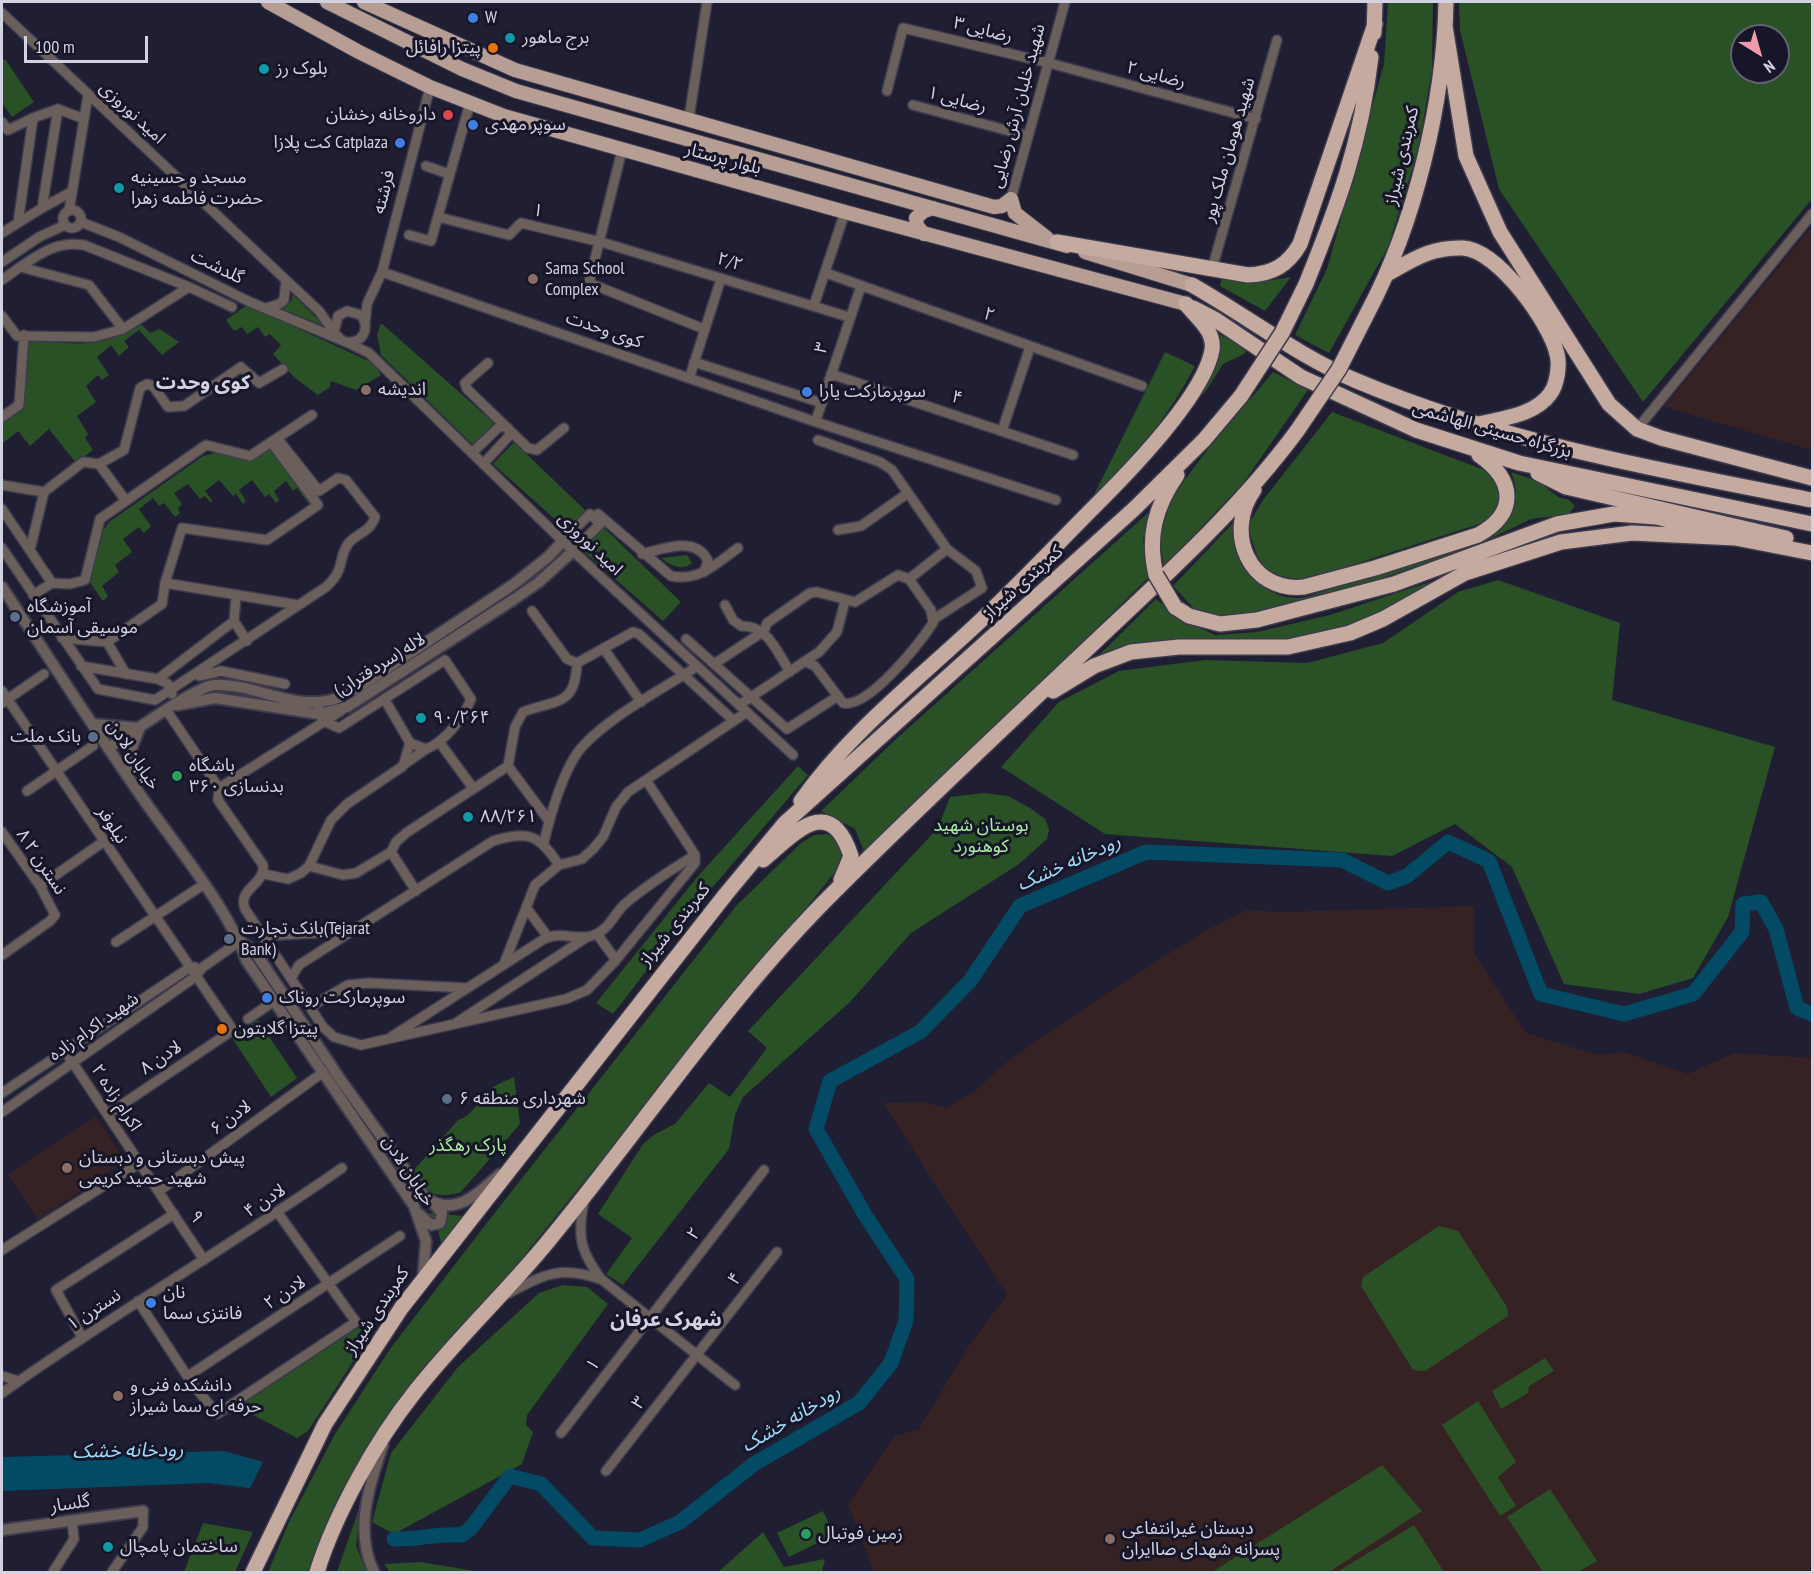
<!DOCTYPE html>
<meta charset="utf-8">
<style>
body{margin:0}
#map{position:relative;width:1814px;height:1574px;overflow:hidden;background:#201e32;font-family:"PT Sans Narrow",sans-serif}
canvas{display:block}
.frame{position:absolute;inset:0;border:3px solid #d3d2e0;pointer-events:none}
.north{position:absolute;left:1730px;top:24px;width:60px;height:60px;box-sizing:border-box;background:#171528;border:2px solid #626172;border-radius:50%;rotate:143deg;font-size:16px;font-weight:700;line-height:24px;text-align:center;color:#d3d2e0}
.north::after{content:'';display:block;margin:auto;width:21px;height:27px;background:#f29aac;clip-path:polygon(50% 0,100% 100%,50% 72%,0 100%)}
.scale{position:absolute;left:24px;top:36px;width:124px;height:27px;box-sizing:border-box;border:3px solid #d3d2e0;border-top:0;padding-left:8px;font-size:18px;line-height:21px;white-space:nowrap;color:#d3d2e0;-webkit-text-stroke:4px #171528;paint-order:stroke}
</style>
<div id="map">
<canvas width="1814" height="1574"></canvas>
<div class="frame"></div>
<div class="north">N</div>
<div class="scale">100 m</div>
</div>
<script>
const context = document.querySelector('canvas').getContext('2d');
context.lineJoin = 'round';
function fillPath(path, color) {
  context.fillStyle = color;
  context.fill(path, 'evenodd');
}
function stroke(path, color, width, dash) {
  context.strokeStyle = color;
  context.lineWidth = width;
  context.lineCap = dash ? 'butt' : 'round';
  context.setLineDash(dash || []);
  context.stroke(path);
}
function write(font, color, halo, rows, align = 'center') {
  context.font = font + ' "PT Sans Narrow","Noto Sans Arabic",sans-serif';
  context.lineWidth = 6;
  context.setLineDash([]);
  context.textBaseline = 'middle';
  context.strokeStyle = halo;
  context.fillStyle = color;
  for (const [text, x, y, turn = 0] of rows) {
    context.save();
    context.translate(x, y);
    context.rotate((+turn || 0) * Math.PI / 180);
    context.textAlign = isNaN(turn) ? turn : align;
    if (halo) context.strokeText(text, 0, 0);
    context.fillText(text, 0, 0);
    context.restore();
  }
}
fillPath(new Path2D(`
 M1812 226V450L1664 407Z
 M1474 906V954L1526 1033 1597 1055 1624 1052 1688 1074 1734 1053 1812 1058V1572H874L848 1504 895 1436 919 1429 970 1344 1007 1295 883 1103 923 1102 946 1108 974 1092 1004 1064 1104 995 1203 932 1247 910 1280 912Z`), '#362223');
fillPath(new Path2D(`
 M96 1116 125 1161 38 1220 8 1174Z
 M1121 1500 1153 1547 1114 1572H1084L1065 1543 1078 1535 1080 1529 1105 1514 1103 1510Z`), '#352225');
fillPath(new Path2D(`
 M1388 2H1433L1432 69 1418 150 1388 247 1329 353 1295 335 1327 269 1384 64Z
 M1459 2H1812V199L1643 402 1499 189 1460 30ZM1742 36H1778V72H1742Z
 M5 59 34 102 12 117 2 103V61Z
 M1222 277 1254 283 1291 277 1265 311 1220 286Z
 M292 294 326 327 282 309 292 300Z
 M247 305 373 363 381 375 356 390 331 381 330 387 318 395 295 378 273 354 281 345 270 334 265 337 258 327 247 334 242 327 234 331 226 320Z
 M139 322 150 333 160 329 179 342 162 355 139 330 124 341 129 347 119 356 111 345 97 357 109 375 102 380 98 375 86 386 96 402 77 416 88 434 85 438 93 450 76 463 49 429 30 446 18 431 2 444V422L22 408 29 339C78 344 95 351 139 322Z
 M381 323 494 423 473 445 381 355 377 334Z
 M1215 332 1247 349 1244 354 1223 364 1206 391 1192 404Z
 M1165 352 1195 366C1168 418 1134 457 1093 497Z
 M1273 372 1308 390 1244 482 1164 567C1162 553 1160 540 1162 525 1169 487 1246 406 1273 372Z
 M1332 412 1484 470 1500 487 1499 507 1488 521 1309 579C1265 579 1258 567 1248 525L1263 500Z
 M514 442 586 511 566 529 493 464Z
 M271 445 313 503 310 506 297 488 293 491 286 481 274 491 279 500 276 503 269 494 265 497 252 480 239 490 246 501 243 504 236 494 233 496 219 480 205 491 213 501 210 502 205 496 200 499 188 484 174 493 182 504 178 508 180 513 175 517 164 503 159 506 153 498 139 509 151 526 144 533 139 527 123 539 132 552 115 565 119 572 102 586 108 596 103 601 88 580 99 537 109 522 203 456 219 452 250 460Z
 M1511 472 1538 481 1558 497 1569 500 1575 506 1569 514 1531 519 1475 546 1313 602 1244 617 1217 619 1200 615 1173 586 1234 522C1235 558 1257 598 1297 598 1308 598 1322 591 1333 588 1388 573 1443 552 1498 532 1515 513 1521 497 1511 472Z
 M1149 512 1143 539 1149 577 865 854 855 829 821 811 895 740Z
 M602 526 681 602 663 621 580 548Z
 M687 555 692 563C682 572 670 565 661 558Z
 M1439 579 1385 610 1340 630 1275 643 1096 658 1156 599 1183 620 1215 635 1257 632 1330 615Z
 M1498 580 1620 623 1612 700 1775 747 1728 917 1693 978 1639 994 1564 984 1512 867 1455 824 1392 856 1105 834 1001 767 1059 702 1119 671 1205 660 1307 663 1383 643 1458 592Z
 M798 766 808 775 695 908 613 1014 596 1003 698 876Z
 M984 793 1008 796 1030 808 1045 819 1049 829 1047 839 1019 864 911 933 849 1003 743 1097 735 1115 729 1149 623 1285 606 1274 632 1238 598 1214 643 1144 655 1134 675 1124 709 1083 730 1097 767 1048 748 1031 938 828 950 797Z
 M828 834 840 844 844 855 840 866 491 1296 409 1386 346 1486 308 1572H268L289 1522 335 1434 390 1349 486 1224 736 906 801 843 814 835Z
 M258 1020 297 1078 271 1097 232 1038Z
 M514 1077 520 1124 460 1193C432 1198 429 1195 413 1171L458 1120C472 1117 478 1100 488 1091 496 1084 505 1081 514 1077Z
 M428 1213 464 1216 441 1243 438 1230Z
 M1439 1226 1458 1231 1507 1307 1508 1316 1425 1371 1413 1370 1361 1286 1363 1277Z
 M563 1285 587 1287 608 1304 527 1415 526 1425 533 1432 522 1464 394 1534 372 1522 391 1453 458 1367 539 1293Z
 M358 1328 371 1334 308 1431 297 1438 238 1407Z
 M1545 1358 1554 1371 1529 1386 1528 1393 1501 1409 1492 1391Z
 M1478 1401 1516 1462 1498 1477 1516 1506 1500 1516 1442 1425Z
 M1382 1465 1422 1511 1329 1572H1212Z
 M1550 1489 1597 1561 1578 1572H1543L1507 1517Z
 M362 1500 356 1546 367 1572H337Z
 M823 1511 834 1535 789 1557 777 1533Z
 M203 1523 253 1532 235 1572H184Z
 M1414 1525 1444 1572H1337Z
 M763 1532 784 1567 825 1559 822 1572H718Z
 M420 1562 481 1572H390L384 1564Z`), '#295125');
fillPath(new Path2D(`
 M224 1451 263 1462 250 1488 208 1483 2 1491V1457Z`), '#034a65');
stroke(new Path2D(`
 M394 1539C417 1540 438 1533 462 1535L471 1528 510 1476 541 1484 593 1538 640 1540 680 1522 754 1464 859 1403 891 1363 906 1321 907 1279 865 1215 816 1129 830 1081 920 1032 970 981 1020 906 1146 852 1342 860 1388 883 1407 876 1448 842 1489 861 1541 994 1624 1014 1693 994 1742 932 1743 904 1761 902 1776 929 1797 1008 1812 1014`), '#034a65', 15);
const minor = new Path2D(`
 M2 13 319 311 334 332
 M887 91 903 28 1049 63 1256 119
 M913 105 1028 136
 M58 109 84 119
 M689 118 707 2
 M2 122 8 130 33 118
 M622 150 589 283 704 329
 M426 166 449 174
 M1011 199 1065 2
 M42 208 71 192
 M63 219a9 9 0 1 1 18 0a9 9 0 1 1-18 0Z
 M69 211 88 95
 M438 217 509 235 521 223 601 242 849 317
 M81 222 119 237 250 302 346 342C362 344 371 329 361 315L347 311 338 316 334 332 341 340
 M2 233 42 208 58 109 33 118 18 223
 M409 235 431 241 470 103
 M2 262 39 237 65 225
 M1212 269 1277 40
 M382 272 813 421 1056 500
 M826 273 1142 386
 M2 280 20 267 89 285 123 329
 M189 287 232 307
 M814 305 845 212
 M266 308 279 304 284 300 286 280
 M2 316 17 336 94 337 123 329 189 287 84 245C57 241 41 253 20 267
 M365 324 367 304 382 272 430 87
 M346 342 369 353 573 551 793 755
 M694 362 822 403
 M488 363 465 383 467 389 528 448 537 450 564 428
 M831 374 1073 455
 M690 376 719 285
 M2 417 19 405 24 335
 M816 420 861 286
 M1637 429 1812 214
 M1002 431 1030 347
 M818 440 880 462 892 470 947 549 976 571 982 588 934 619
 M472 453 500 426 508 428 510 435 483 464
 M99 464 126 501
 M2 485 44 492
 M2 509 52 583 70 584 85 580 100 519 206 445 250 456 312 415
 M595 517 598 514 671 576C699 582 717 563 738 548
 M838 530 861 526 908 493
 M563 541 590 514 600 524 573 551
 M2 548 98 689 155 700 326 587C346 569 337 560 348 544 356 533 370 533 375 517L346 480 338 478 319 491 277 438
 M30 550 44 492 83 462 99 464 124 450 140 388 147 384 153 386 168 407 184 406 241 367 259 383 283 369
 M642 554C663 549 696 535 708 561L704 572
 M165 583 298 605
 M33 595 52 583
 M236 597 234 621 247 641
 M725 605 733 620 741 626C768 625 777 652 790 672
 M532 611 567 659 577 663 633 632 639 634 734 721
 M62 638 107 642 162 604 165 583 182 528 267 540 318 505 271 442
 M686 639 787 729 838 696
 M107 642 126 674
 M604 649 641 702
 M806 662 815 666 843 703C868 709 919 644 933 623L931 610 909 579
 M714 664 764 631 767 623 810 593 817 592 855 602 898 575 909 579 947 549
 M81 666 158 679 168 684 172 694
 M199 676 221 671 285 684
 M158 679 234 621
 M2 691 233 1030 108 1114
 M385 700 410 743
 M2 703 44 674
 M739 705 819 652 837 632 845 601
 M167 711 219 788 218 800 263 865C265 886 237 888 245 909L323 1027 334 1037 361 1045 566 999 587 990 616 960 695 863V855L646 780
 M440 743 473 788
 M403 765 426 749
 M508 766 549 821
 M219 788 341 711
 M27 791 93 746
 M2 832 40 886 55 915 50 921 2 955
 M544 842C550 816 564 767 582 747 611 715 660 691 696 667
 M391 852 416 891
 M309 866 343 875 356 873 391 852 396 842 406 833 508 766 515 727 523 712C557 699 575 707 577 663
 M264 874 288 879 301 873 309 866 331 820 347 804 403 766 410 743 426 749C445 742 464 717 471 699L445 660 339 728 323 721 317 702
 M40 886 103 842
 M528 910 548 937
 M597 934 616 960
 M263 936 350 931
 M116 942 203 885
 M504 964 535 885 559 865 582 859 593 849 603 837 616 807 628 792 747 712
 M291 978 299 965 493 841C529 830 539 835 559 865
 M310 1007 348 985 369 983 468 988
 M248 1019 274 1001
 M456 1023 587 937
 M391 1037 544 939C563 930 578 942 594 935 610 929 614 913 626 903 647 885 671 870 695 855
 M65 1051 204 1260
 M2 1093 189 968 195 967
 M2 1112 195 977 203 967 240 941
 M159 1191 322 1073
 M584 1201C577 1237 580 1250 601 1279L735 1385
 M2 1250 140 1163
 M507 1294C543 1275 560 1265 600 1279
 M138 1301 191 1382 217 1414 356 1322 278 1213
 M82 1337 56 1290 174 1214
 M2 1376 19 1381C125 1307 236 1242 342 1168
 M188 1376 400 1236
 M2 1393 19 1381
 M561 1433 764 1170
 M606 1471 777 1252
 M53 1572 74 1539 72 1520
 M112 1572 143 1527V1511`);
const tertiary = new Path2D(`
 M2 587C50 659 96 732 146 803 177 847 230 911 246 960L414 1206 426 1241 423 1276
 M178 705 215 698 319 714 347 707 513 600 539 582 573 551
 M93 724 138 728
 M108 748C129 735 195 687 214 685 254 683 291 710 331 700 340 698 348 692 356 689L514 584 548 557 563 541
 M127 776 130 752 139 730
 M240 941 255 952 340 1079 425 1197C454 1219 479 1193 500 1174
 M419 1214 431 1225 440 1223 442 1213 433 1203
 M2 1530 143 1511
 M374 1572C354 1532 369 1485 383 1445`);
const primary = new Path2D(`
 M268 2 359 52 430 87 504 116 845 212 1186 304
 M327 2 462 69 516 91 1067 246
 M364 2 515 70 994 207 1002 206 1011 199 1015 213 1047 238
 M924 234 917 226 916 218 924 211 933 208
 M1085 252 1192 285`);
const trunk = new Path2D(`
 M1445 26 1466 156 1500 232 1609 404 1637 429 1661 438 1812 478
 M1374 33 1375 2
 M1057 242 1248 275C1273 274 1288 265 1300 244L1375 24
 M1387 274C1414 259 1431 247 1463 248 1498 250 1550 323 1557 354 1560 365 1557 385 1550 394 1535 415 1503 418 1480 424
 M1306 284C1338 205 1361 143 1371 57
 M1192 285C1247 316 1298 356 1357 381 1502 442 1658 470 1812 500
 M1193 308 1216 320 1301 377 1416 430 1519 463 1812 524
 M1368 312C1415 223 1444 102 1446 2
 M1538 473 1566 487 1786 538
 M1254 490C1224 532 1249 593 1304 587L1375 568 1478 535C1518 513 1515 480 1479 455
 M1156 575C1147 537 1155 507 1177 475
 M1175 607 1189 616 1220 624 1257 620 1394 584 1557 524 1614 514 1657 517 1735 538 1812 553
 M1053 691 1094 666 1131 652 1179 647H1288L1350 633 1383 619 1465 573 1561 542 1632 533 1735 538
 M801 801C849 733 916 681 977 624 1019 585 1058 543 1099 502 1131 470 1204 395 1212 350 1215 331 1197 318 1186 304
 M763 860C795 833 830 792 851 856L841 880
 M253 1572 325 1424 402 1307 726 894 785 823 1134 509 1204 440 1241 396
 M317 1572C335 1514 376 1441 414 1393 456 1339 507 1292 550 1239 645 1124 728 997 834 892 920 806 1009 723 1098 639 1167 574 1240 508 1297 431`);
stroke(minor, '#3d3b4e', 12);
stroke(tertiary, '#3d3b4e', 14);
stroke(primary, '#3d3b4e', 16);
stroke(trunk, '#3d3b4e', 18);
stroke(minor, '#6b5f5b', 9);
stroke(tertiary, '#6b5f5b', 10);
stroke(primary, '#b69e94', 14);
stroke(trunk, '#c5aaa0', 15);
const trunkBridge = new Path2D(`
 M1241 396 1282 333 1306 284
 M1297 431 1339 369 1368 312
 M1156 575 1175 607`);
stroke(trunkBridge, '#3d3b4e', 18, []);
stroke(trunkBridge, '#c5aaa0', 15);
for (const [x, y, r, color] of [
 [473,18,6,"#3f7fe0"],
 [510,38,6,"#0f9aa8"],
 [493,48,6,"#e8710a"],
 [264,69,6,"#0f9aa8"],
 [448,115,6,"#e0444e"],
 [473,125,6,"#3f7fe0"],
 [400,143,6,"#3f7fe0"],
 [119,188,6,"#0f9aa8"],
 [533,279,6,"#8d6e63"],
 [366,390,6,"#8d6e63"],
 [807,392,6,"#3f7fe0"],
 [15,617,6,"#5c6f8a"],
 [421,718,6,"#0f9aa8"],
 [93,737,6,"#5c6f8a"],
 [177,776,6,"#2e9e5b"],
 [468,817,6,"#0f9aa8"],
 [229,939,6,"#5c6f8a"],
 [267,998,6,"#3f7fe0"],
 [222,1029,6,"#e8710a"],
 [447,1099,6,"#5c6f8a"],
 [67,1168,6,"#8d6e63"],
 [151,1303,6,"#3f7fe0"],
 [118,1396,6,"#8d6e63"],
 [806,1534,6,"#2e9e5b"],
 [1110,1539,6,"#8d6e63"],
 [108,1547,6,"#0f9aa8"]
]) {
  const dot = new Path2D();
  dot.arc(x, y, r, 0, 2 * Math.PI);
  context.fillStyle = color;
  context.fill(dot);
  stroke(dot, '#171528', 2);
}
write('18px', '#d3d2e0', '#171528', [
 ["W",485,18],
 ["برج ماهور",522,38],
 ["پیتزا رافائل",481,48,"right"],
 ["بلوک رز",276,69],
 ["داروخانه رخشان",436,115,"right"],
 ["سوپر مهدی",485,125],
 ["کت پلازا Catplaza",388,143,"right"],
 ["مسجد و حسینیه",131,178],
 ["حضرت فاطمه زهرا",131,199],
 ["Sama School",545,269],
 ["Complex",545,290],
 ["اندیشه",378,390],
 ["سوپرمارکت یارا",819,392],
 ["آموزشگاه",27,607],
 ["موسیقی آسمان",27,628],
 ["۹۰/۲۶۴",433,718],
 ["بانک ملت",81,737,"right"],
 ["باشگاه",189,766],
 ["بدنسازی ۳۶۰",189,787],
 ["۸۸/۲۶۱",480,817],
 ["بانک تجارت(Tejarat",241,929],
 ["Bank)",241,950],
 ["سوپرمارکت روناک",279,998],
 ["پیتزا گلابتون",234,1029],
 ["شهرداری منطقه ۶",459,1099],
 ["پیش دبستانی و دبستان",79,1158],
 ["شهید حمید کریمی",79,1179],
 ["نان",163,1293],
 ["فانتزی سما",163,1314],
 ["دانشکده فنی و",130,1386],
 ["حرفه ای سما شیراز",130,1407],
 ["دبستان غیرانتفاعی",1122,1529],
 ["پسرانه شهدای صاایران",1122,1550],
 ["زمین فوتبال",818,1534],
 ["ساختمان پامچال",120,1547]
], 'left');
write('18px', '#d3d2e0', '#171528', [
 ["رضایی ۳",983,30,14],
 ["رضایی ۲",1156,75,15],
 ["رضایی ۱",957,100,15],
 ["شهید خلبان آرش رضایی",1018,106,-75],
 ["امید نوروزی",132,113,43],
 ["شهید هومان ملک پور",1229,150,-74],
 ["کمربندی شیراز",1402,156,-77],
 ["بلوار پرستار",723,159,15],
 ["فرشته",384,192,-76],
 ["۱",538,211,13],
 ["۲/۲",730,262,17],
 ["گلدشت",217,267,26],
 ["۲",989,315,20],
 ["کوی وحدت",604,330,19],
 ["۳",822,348,-72],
 ["۴",957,398,18],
 ["بزرگراه حسینی الهاشمی",1492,430,16],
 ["امید نوروزی",590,544,44],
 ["کمربندی شیراز",1023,583,-42],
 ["لاله (سردفتران)",380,665,-32],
 ["خیابان لادن",133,755,56],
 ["نیلوفر",112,825,57],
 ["۸ نسترن ۲",41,862,56],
 ["کمربندی شیراز",675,925,-51],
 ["شهید اکرام زاده",94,1027,-35],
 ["۸ لادن",161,1058,-34],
 ["۲ اکرام زاده",116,1098,57],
 ["۶ لادن",231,1118,-36],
 ["خیابان لادن",408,1171,57],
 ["۴ لادن",265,1201,-33],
 ["۹",196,1217,57],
 ["۲",694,1234,-52],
 ["۴",735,1279,-52],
 ["۲ لادن",285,1293,-33],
 ["نسترن ۱",94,1310,-33],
 ["کمربندی شیراز",377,1311,-56],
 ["۱",593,1365,-52],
 ["۳",639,1403,-52],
 ["گلسار",70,1504,-8]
]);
write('18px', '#a9efa1', '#171528', [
 ["بوستان شهید",981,826],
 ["کوهنورد",981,847],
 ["پارک رهگذر",468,1146]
]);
write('bold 20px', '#d3d2e0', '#171528', [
 ["کوی وحدت",203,383],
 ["شهرک عرفان",666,1320]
]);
write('italic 20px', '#9ddaf9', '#171528', [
 ["رودخانه خشک",1069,863,-24],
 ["رودخانه خشک",791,1419,-31],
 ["رودخانه خشک",128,1451,-1]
]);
</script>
